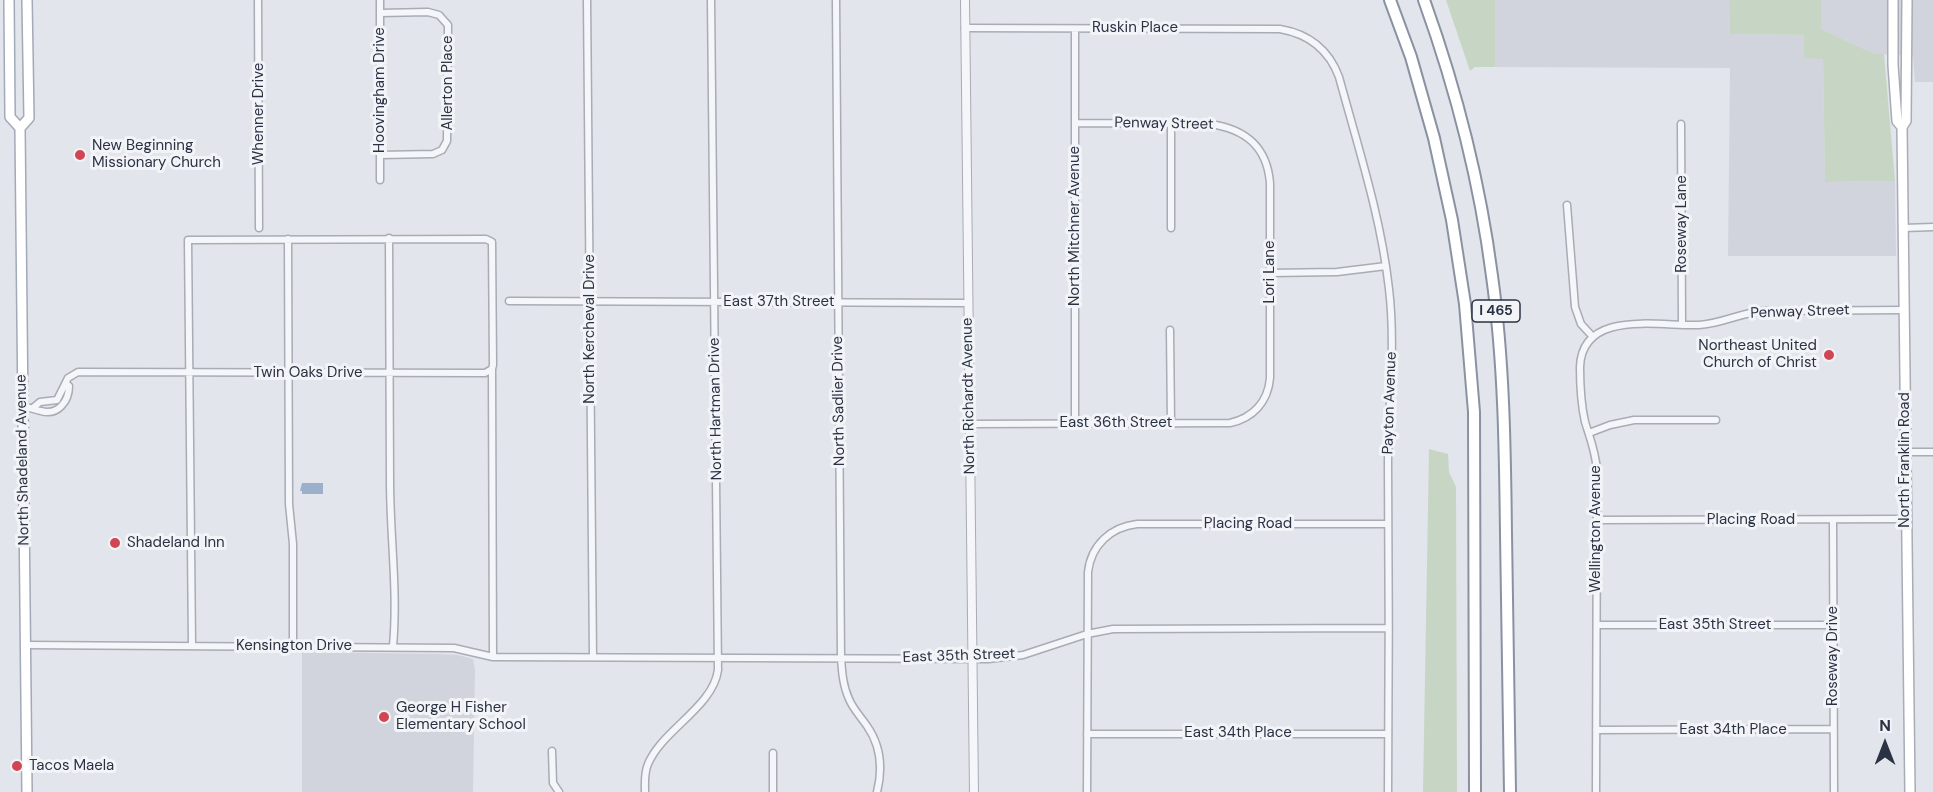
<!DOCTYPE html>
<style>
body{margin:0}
#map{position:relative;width:1933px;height:792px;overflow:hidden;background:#e2e5eb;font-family:"DM Sans",sans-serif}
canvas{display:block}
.north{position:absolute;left:1855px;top:714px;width:60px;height:60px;-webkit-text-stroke:4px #f2f4f8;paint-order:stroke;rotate:0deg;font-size:16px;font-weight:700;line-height:24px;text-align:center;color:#2a3243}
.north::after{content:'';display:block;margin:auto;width:21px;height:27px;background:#2a3243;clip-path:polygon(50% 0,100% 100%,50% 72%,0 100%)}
</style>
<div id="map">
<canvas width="1933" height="792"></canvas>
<div class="north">N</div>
</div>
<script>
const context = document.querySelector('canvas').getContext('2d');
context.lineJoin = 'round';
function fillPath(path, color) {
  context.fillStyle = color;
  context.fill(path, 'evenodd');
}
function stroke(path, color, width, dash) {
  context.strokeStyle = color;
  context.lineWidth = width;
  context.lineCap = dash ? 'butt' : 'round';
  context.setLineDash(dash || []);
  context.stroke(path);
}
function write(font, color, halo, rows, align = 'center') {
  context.font = font + ' "DM Sans",sans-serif';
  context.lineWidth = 6;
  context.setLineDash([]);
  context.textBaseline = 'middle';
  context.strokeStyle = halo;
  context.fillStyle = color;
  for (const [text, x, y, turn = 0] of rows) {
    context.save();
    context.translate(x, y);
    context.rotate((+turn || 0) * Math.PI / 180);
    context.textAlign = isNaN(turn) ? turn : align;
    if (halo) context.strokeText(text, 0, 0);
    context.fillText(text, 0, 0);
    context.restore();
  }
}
fillPath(new Path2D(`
 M1495 0H1729L1730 34 1805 35 1823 59 1825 182 1895 181 1896 256H1728L1730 68 1495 67Z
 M1821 0H1933V82H1915L1913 56 1875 54 1821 29Z
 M302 652 436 654 458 655 473 659 475 670 473 792H302Z`), '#d1d4dd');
fillPath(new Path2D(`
 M1446 0H1495V67H1475L1470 71Z
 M1729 0H1821V29L1875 54H1884L1895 181 1825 182 1823 59 1804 58V35L1730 34Z
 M1429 449 1448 454 1449 472 1456 487 1457 792H1423Z`), '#c7d5c4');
fillPath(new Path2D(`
 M302 483H323V494H302V491H300Z`), '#9db0cb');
const minor = new Path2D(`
 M258 0 259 228
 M587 0 593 657
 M836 0 841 658C842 672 843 686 849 699 853 709 861 717 867 726 881 746 883 768 877 792
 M965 28 1280 29C1309 34 1329 50 1339 77 1358 147 1381 217 1389 289 1396 348 1388 406 1388 465 1389 574 1389 683 1388 792
 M1075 29V423
 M1681 124 1682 324
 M380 155 433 154 442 150 447 141 448 25 439 15 428 12 380 13
 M380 180V0
 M1567 205 1575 307 1581 324 1593 337
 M1171 228V124
 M1904 228 1933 227
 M389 238C390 319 390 400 390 481 390 536 398 591 393 646
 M288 239 289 504 293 544V646
 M1270 273 1337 272 1386 266
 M509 301 968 303
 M1170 330 1171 423
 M492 369 493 657
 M23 407C31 407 34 410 41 411 58 416 69 401 69 386L66 384
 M34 407 40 402 57 400 68 378 78 372 485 373 492 369 493 365 492 242 486 239 188 240C189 375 190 510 192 646
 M970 424 1230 423C1253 418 1268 402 1270 378V183C1267 146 1245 129 1210 124L1075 123
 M1589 433 1610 425 1634 420H1716
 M1905 452H1933
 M1597 520 1905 519
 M1833 520 1834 792
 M1597 625H1833
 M26 645 454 648 493 657 988 659 1023 655 1087 634 1113 629 1388 628
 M1596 730 1833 729
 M1087 734H1388
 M552 751 553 783 559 792
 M645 792C645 782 644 773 648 764 662 730 713 707 718 670L711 0
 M773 792V753
 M1087 792 1088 572C1091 545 1111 527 1137 524H1388
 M1596 792 1597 471C1596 453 1590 438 1585 422 1581 404 1580 385 1580 367 1582 308 1662 327 1699 325 1721 324 1740 313 1762 311L1904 310`);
const tertiary = new Path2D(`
 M965 0 974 792`);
const secondary = new Path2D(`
 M1893 0V65L1897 121 1902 127
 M1907 0 1906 121 1902 127 1910 792`);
const primary = new Path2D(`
 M9 0 10 117 20 128
 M27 792 20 128 29 118 27 0`);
const motorway = new Path2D(`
 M1390 0 1411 57 1434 138 1452 220 1465 304 1474 412 1475 792
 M1424 0C1456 89 1480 183 1492 276 1504 362 1505 448 1506 534 1508 620 1509 706 1510 792`);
stroke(minor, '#a7acb5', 9);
stroke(tertiary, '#a7acb5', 10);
stroke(secondary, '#a7acb5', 12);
stroke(primary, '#a2a9b7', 12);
stroke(motorway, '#8a92a2', 14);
stroke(minor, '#f5f6f9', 6);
stroke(tertiary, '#f5f6f9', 8);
stroke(secondary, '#fff', 9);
stroke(primary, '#fff', 9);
stroke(motorway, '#fff', 10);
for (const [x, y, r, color] of [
 [80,155,6,"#d04753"],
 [1829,355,6,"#d04753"],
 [115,543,6,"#d04753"],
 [384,717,6,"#d04753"],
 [17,766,6,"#d04753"]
]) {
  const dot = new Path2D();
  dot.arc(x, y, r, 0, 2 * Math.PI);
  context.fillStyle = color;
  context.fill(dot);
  stroke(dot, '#f2f4f8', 2);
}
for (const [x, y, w] of [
 [1496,311,48]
]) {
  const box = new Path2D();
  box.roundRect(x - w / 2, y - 11, w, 22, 4.5);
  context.fillStyle = '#f2f4f8';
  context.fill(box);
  stroke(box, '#2a3243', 1.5);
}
write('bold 14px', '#2a3243', null, [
 ["I 465",1496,311]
]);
write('15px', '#2a3243', '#f2f4f8', [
 ["Ruskin Place",1135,28],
 ["Allerton Place",448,83,-90],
 ["Hoovingham Drive",380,90,-90],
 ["Whenner Drive",259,114,-90],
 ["Penway Street",1164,124,1],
 ["Roseway Lane",1682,224,-90],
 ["North Mitchner Avenue",1075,226,-90],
 ["Lori Lane",1270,272,-90],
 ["East 37th Street",779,302],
 ["Penway Street",1800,312,-2],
 ["North Kercheval Drive",590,329,-90],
 ["Twin Oaks Drive",308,373],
 ["North Richardt Avenue",969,396,-91],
 ["North Sadlier Drive",839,401,-91],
 ["Payton Avenue",1390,403,-88],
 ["North Hartman Drive",716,409,-91],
 ["East 36th Street",1116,423],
 ["North Shadeland Avenue",23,460,-91],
 ["North Franklin Road",1905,460,-90],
 ["Placing Road",1751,520],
 ["Placing Road",1248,524],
 ["Wellington Avenue",1596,529,-90],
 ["East 35th Street",1715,625],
 ["Kensington Drive",294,646],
 ["East 35th Street",959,656,-2],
 ["Roseway Drive",1833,656,-90],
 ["East 34th Place",1733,730],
 ["East 34th Place",1238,733]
]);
write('15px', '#2a3243', '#f2f4f8', [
 ["New Beginning",92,146],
 ["Missionary Church",92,163],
 ["Northeast United",1817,346,"right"],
 ["Church of Christ",1817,363,"right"],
 ["Shadeland Inn",127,543],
 ["George H Fisher",396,708],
 ["Elementary School",396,725],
 ["Tacos Maela",29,766]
], 'left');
</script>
